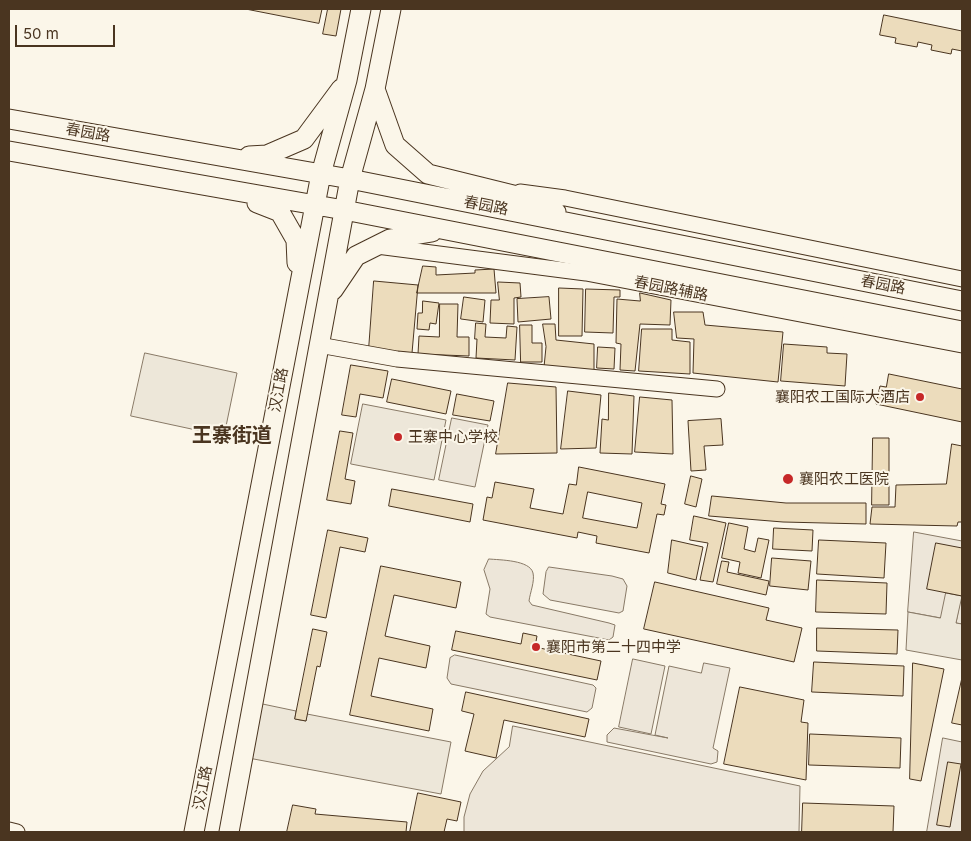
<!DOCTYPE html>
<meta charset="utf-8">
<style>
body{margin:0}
#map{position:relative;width:971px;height:841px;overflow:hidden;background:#fbf6e9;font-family:Inter,sans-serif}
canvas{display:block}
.frame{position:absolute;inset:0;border:10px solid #4a3520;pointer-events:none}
.scale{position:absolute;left:15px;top:25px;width:100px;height:22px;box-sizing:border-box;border:2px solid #4a3520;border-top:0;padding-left:6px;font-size:15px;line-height:18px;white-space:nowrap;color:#4a3520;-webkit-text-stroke:4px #fbf6e9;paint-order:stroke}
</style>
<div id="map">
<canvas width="971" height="841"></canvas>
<div class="frame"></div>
<div class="scale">50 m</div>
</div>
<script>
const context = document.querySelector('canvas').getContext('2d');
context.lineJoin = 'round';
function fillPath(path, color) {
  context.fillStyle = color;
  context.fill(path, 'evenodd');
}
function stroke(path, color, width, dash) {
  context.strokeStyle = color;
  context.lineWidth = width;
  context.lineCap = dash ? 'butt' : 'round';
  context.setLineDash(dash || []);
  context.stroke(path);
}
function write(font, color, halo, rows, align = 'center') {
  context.font = font + ' Inter,"Noto Sans SC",sans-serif';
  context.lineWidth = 4;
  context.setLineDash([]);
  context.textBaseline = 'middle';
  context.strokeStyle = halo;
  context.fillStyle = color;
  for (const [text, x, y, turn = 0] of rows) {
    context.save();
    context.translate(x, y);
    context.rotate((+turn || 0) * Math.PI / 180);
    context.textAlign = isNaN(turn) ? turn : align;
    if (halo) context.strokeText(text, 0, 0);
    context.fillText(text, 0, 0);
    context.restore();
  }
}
const green = new Path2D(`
 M452 418 488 425 475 487 439 480Z
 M914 532 962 541V624L956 623 961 596 941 618 908 612Z
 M489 559C500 560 530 560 533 573 535 581 530 593 529 601L532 605 609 623 615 625 613 637 609 640 490 617 486 614 490 589 484 570Z
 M549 567 612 576 623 579 627 586 623 611 619 613 550 600 543 594 546 572Z
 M455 655 593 685 596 688 592 708 587 712 451 684 447 678 450 658Z
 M633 659 665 666 651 734 619 727Z
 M704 663 730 668 713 748 718 751 717 762 711 764 607 742V735L614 728 668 738 655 735 669 666 701 673Z
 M513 726 800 786 799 832H464V817L470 794 483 771 509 747Z
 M943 738 962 742V832H927Z`);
fillPath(green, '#ede6d9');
stroke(green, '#887966', 1);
const parking = new Path2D(`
 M145 353 237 373 224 436 131 416Z
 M363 404 446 420 434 480 351 464Z
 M946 593 962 596 956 623 962 624V660L906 650 908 612 940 618Z
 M253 702 296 711 295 719 306 721 307 714 451 742 441 794 243 757Z`);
fillPath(parking, '#ede7d9');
stroke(parking, '#887966', 1);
const building = new Path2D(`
 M246 9H322L319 23Z
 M328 9H341L336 36 323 34Z
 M884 15 962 31V51L952 49 951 54 931 50 932 45 918 42 917 47 895 43 896 38 880 35Z
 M423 266 436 267V275L475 273V270L494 269 496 293H417Z
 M374 281 418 285 412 353 369 349Z
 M498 282 520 283 521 297 514 298V324L490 323 491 300H499Z
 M559 288 583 289 582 336H559Z
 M586 289 620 290V297H614L613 333 585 332Z
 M640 293 671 300 670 325 640 324 635 371 620 370 621 344 616 343 617 299 640 301Z
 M464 297 485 300 483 322 461 319Z
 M549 297 551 319 518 322 517 299Z
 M423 301 439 303 436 324 430 323 429 330 417 329 418 313H422Z
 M440 304H458L457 337H469V356L418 354 419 336 439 337Z
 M674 312H703L705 325 783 332 778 382 693 373 694 339 677 338Z
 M476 323 486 324 485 337 506 338 507 326 517 327 515 360 476 358 477 339H475Z
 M543 324H555L556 340 594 344V370L544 367 546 347Z
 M520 325H532V343H542V362H521Z
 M642 329H672V340L690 342V374L639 371Z
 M784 344 827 347V353L847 354 845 386 781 381Z
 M598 347 615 348 614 369 597 368Z
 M351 365 388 371 383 398 360 394 356 417 342 415Z
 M889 374 962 389V422L876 404 880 386 886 387Z
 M392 379 451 391 446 414 387 402Z
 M508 383 556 387 557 453 496 454Z
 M568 391 601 395 596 448 561 449Z
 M609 393 634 396 632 454 600 453 602 419 608 420Z
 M457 394 494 401 490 421 453 415Z
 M640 397 672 400 673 454 635 452Z
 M721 419 723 445 704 446 706 470 691 471 688 421Z
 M340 431 353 433 345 479 355 481 351 504 327 500Z
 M873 438H889V505H872Z
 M952 444 962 446V522H958L957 526 870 524 872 507H895L896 485 946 484Z
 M579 467 665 484 661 504 666 505 664 515 657 514 649 553 596 543 597 536 578 532 577 538 483 520 487 497 492 498 495 482 534 489 530 508 563 514 569 484 576 485ZM588 492 642 503 637 528 583 518Z
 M691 476 702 479 696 507 685 504Z
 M392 489 473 504 470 522 389 506Z
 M712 496 786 503H866V524L783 522 709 516Z
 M694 516 726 523 713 582 700 580 708 543 690 540Z
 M729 523 748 527 744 549 755 552 758 538 769 540 761 578 738 573 740 562 722 558Z
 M774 528 813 530 812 551 773 549Z
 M328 530 368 538 365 552 340 547 326 618 311 615Z
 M672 540 703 547 696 580 668 573Z
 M819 540 886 543 884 578 817 574Z
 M936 543 962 548V596L927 589Z
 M772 558 811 561 808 590 770 586Z
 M722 561 729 562 727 572 769 581 766 595 717 584Z
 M381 566 461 582 456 608 394 595 385 636 430 646 426 668 379 658 371 696 433 709 429 731 350 715Z
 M817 580 887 583 886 614 816 612Z
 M655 582 769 608 766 620 802 628 794 662 644 629Z
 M817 628 898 630 897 654 817 651Z
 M313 629 327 632 320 667 317 666 306 721 295 719Z
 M456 631 521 644 523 633 537 636 535 647 601 661 597 680 452 650Z
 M814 662 904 666 903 696 812 692Z
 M913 663 944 669 921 781 910 779Z
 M962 678V725L952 723Z
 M740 687 804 700 801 722 808 723 806 780 724 764Z
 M466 692 589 719 585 737 504 720 496 758 465 751 474 714 462 711Z
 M810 734 901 738 900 768 809 765Z
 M948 762 961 764 950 827 937 825Z
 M418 793 461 802 457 821 447 819 444 832H410Z
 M803 803 894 806 893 832H802Z
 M293 805 316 809 315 814 407 822 406 832H287Z`);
fillPath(building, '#ecdcbc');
stroke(building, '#4a3520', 1);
const minor = new Path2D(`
 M520 192 565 198 962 279
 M377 246 586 273 962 345
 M319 345 397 359 717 389
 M9 830 17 832`);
const major = new Path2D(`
 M375 89 395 145 428 174 521 197 556 212
 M9 119 350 179 962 301
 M9 151 344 210 962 331
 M249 156 267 155 304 139 341 89
 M257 203 280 212 296 240 297 263
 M333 290 356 256 390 239 432 232
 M194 832 315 205 321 174 347 80 361 9
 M229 832 350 179 375 89 391 9`);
stroke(minor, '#4a3520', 17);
stroke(major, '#4a3520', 21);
stroke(minor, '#fbf6e9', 15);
stroke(major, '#fbf6e9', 19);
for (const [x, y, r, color] of [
 [920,397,5,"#c62828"],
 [398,437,5,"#c62828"],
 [788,479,6,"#c62828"],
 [536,647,5,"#c62828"]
]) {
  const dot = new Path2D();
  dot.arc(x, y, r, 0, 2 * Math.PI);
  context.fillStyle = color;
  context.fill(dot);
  stroke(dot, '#fbf6e9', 2);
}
write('15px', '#4a3520', '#fbf6e9', [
 ["春园路",88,133,10],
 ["春园路",486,206,11],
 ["春园路",883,285,11],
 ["春园路辅路",671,289,11],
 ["汉江路",279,390,-79],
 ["汉江路",203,788,-79]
]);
write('15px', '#4a3520', '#fbf6e9', [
 ["襄阳农工国际大酒店",910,397,"right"],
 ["王寨中心学校",408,437],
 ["襄阳农工医院",799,479],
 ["襄阳市第二十四中学",546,647]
], 'left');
write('bold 20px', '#4a3520', '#fbf6e9', [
 ["王寨街道",232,436]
]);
</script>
